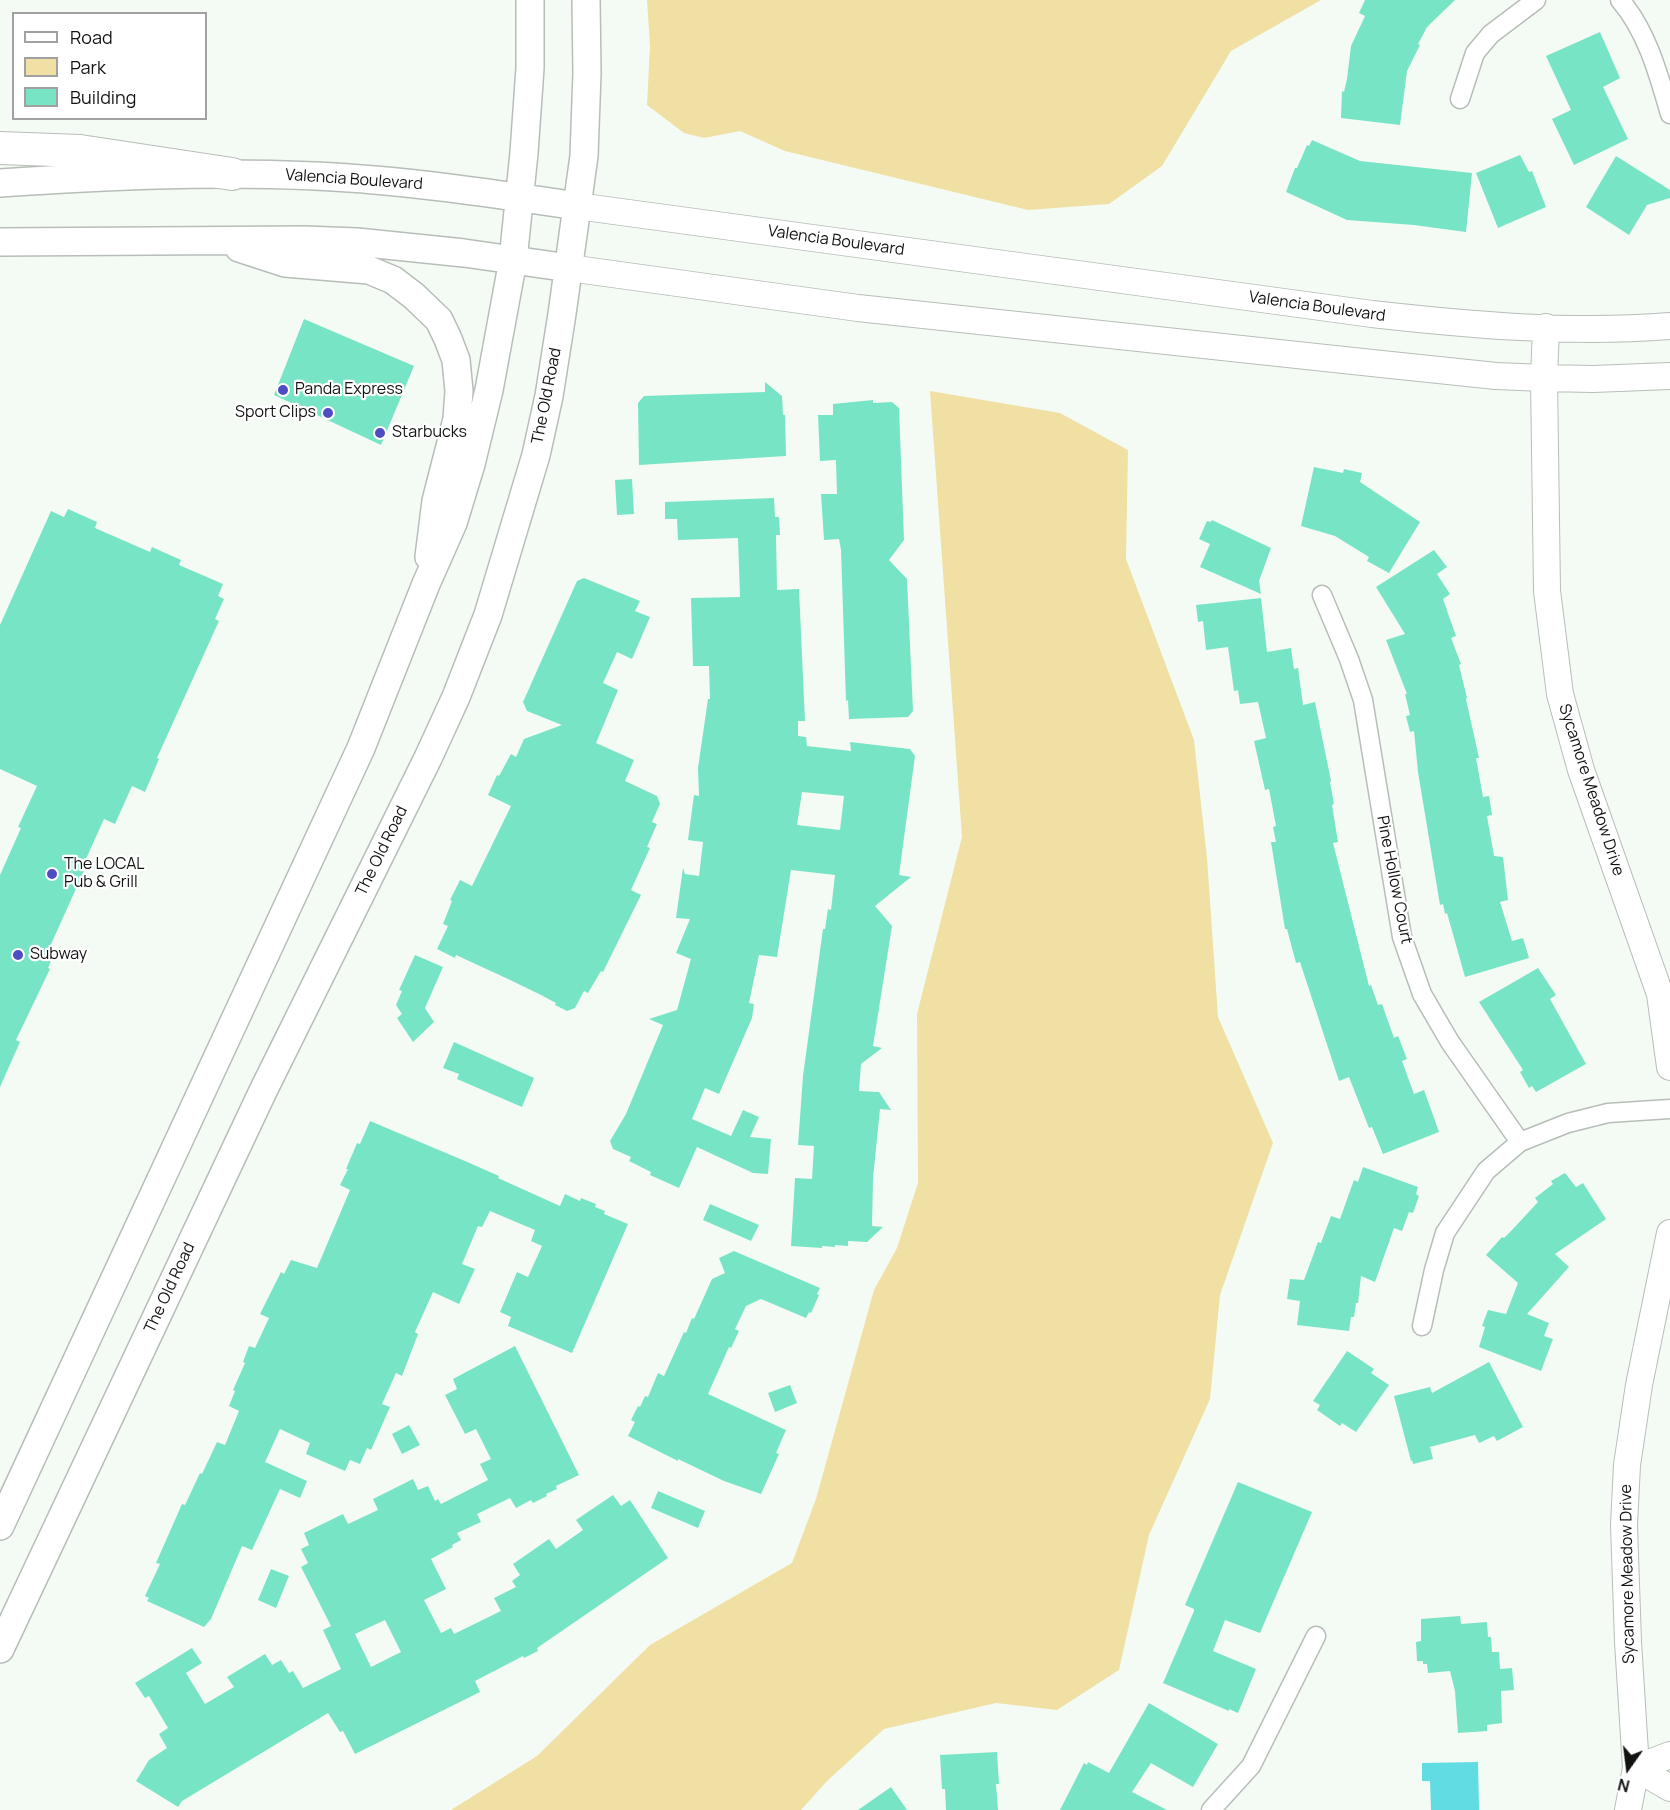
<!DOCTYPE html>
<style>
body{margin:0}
#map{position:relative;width:1670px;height:1810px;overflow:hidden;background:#f4fbf4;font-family:Manrope,sans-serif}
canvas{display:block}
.legend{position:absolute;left:12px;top:12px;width:195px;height:108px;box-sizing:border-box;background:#fff;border:2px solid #a0a1a0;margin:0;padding:8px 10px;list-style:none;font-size:18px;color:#111311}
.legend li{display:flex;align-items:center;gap:12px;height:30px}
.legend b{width:30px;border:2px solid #a0a1a0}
.north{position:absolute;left:1598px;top:1738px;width:60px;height:60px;-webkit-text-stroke:4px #fff;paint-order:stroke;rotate:194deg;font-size:16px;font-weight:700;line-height:24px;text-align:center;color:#111311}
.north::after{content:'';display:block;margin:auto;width:21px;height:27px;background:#111311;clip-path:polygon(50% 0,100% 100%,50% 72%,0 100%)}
</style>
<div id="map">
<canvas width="1670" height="1810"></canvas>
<ul class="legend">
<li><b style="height:8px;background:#fff"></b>Road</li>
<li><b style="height:16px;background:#f0e0a4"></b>Park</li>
<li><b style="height:16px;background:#78e4c6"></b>Building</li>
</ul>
<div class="north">N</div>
</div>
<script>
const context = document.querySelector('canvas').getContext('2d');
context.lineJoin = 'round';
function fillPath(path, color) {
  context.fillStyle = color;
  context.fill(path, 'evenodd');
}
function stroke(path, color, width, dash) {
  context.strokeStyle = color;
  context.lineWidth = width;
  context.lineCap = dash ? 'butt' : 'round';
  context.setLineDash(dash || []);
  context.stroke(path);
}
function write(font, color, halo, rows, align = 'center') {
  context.font = font + ' Manrope,sans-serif';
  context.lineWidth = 4.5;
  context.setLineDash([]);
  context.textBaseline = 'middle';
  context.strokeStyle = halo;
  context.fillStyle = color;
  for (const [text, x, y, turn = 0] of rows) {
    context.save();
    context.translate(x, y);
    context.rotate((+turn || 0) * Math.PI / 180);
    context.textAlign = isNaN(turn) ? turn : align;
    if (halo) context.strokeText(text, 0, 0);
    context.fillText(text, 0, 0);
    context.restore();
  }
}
fillPath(new Path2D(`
 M647 0H1321L1231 51 1162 166 1109 204 1028 210 785 151 740 131 704 138 684 133 647 105 650 46Z
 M930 391 1060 413 1128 450 1126 559 1194 740 1207 858 1218 1017 1273 1143 1220 1295 1210 1399 1149 1535 1119 1670 1057 1710 996 1703 884 1729 827 1781 801 1810H451L537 1756 650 1645 792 1563 816 1499 874 1290 897 1248 918 1183 917 1014 962 837Z`), '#f0e0a4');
fillPath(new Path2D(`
 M1478 1762 1479 1810H1431L1430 1781H1422V1763Z`), '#61dce2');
fillPath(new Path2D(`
 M1365 0H1455L1427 27 1418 44 1420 45 1407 71 1400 125 1341 118 1342 91 1344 92 1347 79 1351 46 1365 16 1359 13Z
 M1600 32 1620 78 1603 87 1628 139 1574 165 1552 119 1571 110 1546 56Z
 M1312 140 1360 161 1472 173 1466 232 1414 225 1347 220 1286 192 1295 168H1297L1307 145 1309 146Z
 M1520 155 1529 172 1532 171 1546 207 1498 228 1476 173Z
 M1616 156 1670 190V198L1647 205 1629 235 1586 207Z
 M304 319 414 366 381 445 274 395Z
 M765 382 782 396 783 415H785L786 456 639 465 638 403 644 396 765 392Z
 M873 400V403L892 402 899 408 904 540 889 560 907 579 913 711 908 717 849 719 848 700 846 701 841 550 839 539 824 540 821 494H837L836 460 820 461 818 415H833V404Z
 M1314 467 1343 473 1344 469 1362 473 1360 482 1420 522 1389 573 1367 561 1369 557 1335 536 1301 526Z
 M632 479 634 514 617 515 615 480Z
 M774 498 775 517H779L780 535H776L777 590 799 589 805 721H798V736L806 737 807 746 851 751 850 742 910 749 915 756 899 875 911 877 875 906 892 926 873 1046 882 1048 861 1064 859 1091 879 1092 891 1110 880 1109 873 1178 872 1226 883 1227 867 1242 848 1241V1246L835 1245V1247L822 1246V1248L791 1246 795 1178 812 1179 814 1146 798 1145 803 1076 823 929H825L828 909 831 910 835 875 791 870 777 957 759 955 749 1003 754 1004 752 1018 719 1094 705 1088 692 1119 731 1136 743 1110 759 1117 750 1137 771 1139 768 1174 753 1173 697 1147 679 1188 650 1175 651 1172 629 1161 631 1157 613 1149 610 1141 626 1114 663 1025 649 1019 677 1010 691 959 676 953 690 919 676 918 683 868 685 874 699 876 703 842 688 840 694 795 699 796 698 768 708 699H710L709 666H693L691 598 740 597 738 538 678 540 677 519H665V502ZM802 792 844 796 840 830 797 825Z
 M68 509 97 522 95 528 150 552 152 547 181 560 179 565 223 584 218 596 224 599 215 619 219 621 157 758 159 759 145 792 132 786 115 824 104 819 81 870 84 871 48 951 54 954 48 968 50 969 16 1040 20 1042 0 1087V875L21 828 18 827 37 786 0 769V625L51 511 64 517Z
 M1212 520 1271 548 1259 581 1261 594 1200 567 1210 544 1199 539 1207 521 1211 522Z
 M1434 550 1447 567 1437 574 1450 594 1443 599 1456 636 1451 638 1461 664 1459 665 1467 698 1466 699 1479 758H1476L1483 797 1489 796 1492 815 1487 816 1494 856 1503 857 1508 900 1500 902 1512 941 1523 938 1529 958 1465 977 1447 913 1445 914 1443 904 1440 905 1418 772 1414 731 1410 732 1406 716 1410 715 1405 694H1407L1386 640 1405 634 1376 587Z
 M584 578 640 601 635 611 650 617 632 659 617 652 603 683 618 690 596 743 634 760 625 781 657 796 660 804 652 822 657 824 647 847 650 848 631 890 641 895 603 972 601 971 588 993 584 991 575 1008 567 1011 555 1005 556 1003 541 995 508 979 456 955 455 958 437 949 448 926 443 924 452 901 450 900 460 880 472 886 511 806 488 795 497 775 499 776 511 754 516 757 524 739 562 725 527 711 523 702 577 581Z
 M1261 598 1267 652 1291 648 1294 669 1298 668 1303 705 1315 702 1331 781 1330 782 1334 804 1332 805 1338 842 1333 843 1369 986 1371 985 1378 1005 1382 1004 1394 1038 1398 1036 1407 1059 1402 1061 1414 1094 1424 1090 1439 1132 1383 1154 1372 1127 1369 1128 1349 1077 1339 1081 1300 962 1296 963 1287 929H1285L1271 842H1276L1273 827 1276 826 1269 789 1265 790 1254 741 1266 738 1258 702 1240 704 1238 690 1234 691 1228 647 1206 650 1203 621 1198 622 1196 605Z
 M415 955 443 967 425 1008 434 1022 413 1042 397 1018 402 1014 396 1005 402 991 399 990Z
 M1538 968 1556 995 1550 999 1586 1064 1536 1092 1532 1086 1529 1088 1520 1072 1523 1070 1479 1002Z
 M454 1042 534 1078 522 1107 457 1079 459 1074 443 1068Z
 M370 1121 465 1161 499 1176 498 1178 560 1206 565 1194 580 1201 581 1198 596 1204 595 1207 605 1211 604 1214 628 1224 572 1353 508 1326 511 1317 500 1312 517 1272 528 1277 542 1246 531 1241 535 1230 490 1211 482 1227 478 1226 462 1264 475 1269 459 1304 433 1292 415 1332 418 1334 402 1376 396 1373 382 1404 390 1407 371 1450 367 1448 360 1464 350 1460 345 1471 306 1454 310 1443 280 1429 265 1462 307 1481 300 1498 280 1489 252 1550 242 1546 211 1619 204 1627 147 1601 149 1598 145 1596 160 1564 156 1563 182 1504 185 1505 200 1473 202 1474 217 1442 225 1445 239 1411 229 1406 235 1391 233 1390 245 1363 243 1362 249 1346 255 1348 269 1318 260 1314 281 1272 284 1274 291 1260 317 1268 350 1190 340 1185 348 1169H346L357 1143 360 1144Z
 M1363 1167 1418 1187 1416 1194 1419 1196 1413 1213 1409 1212 1402 1231 1394 1228 1375 1282 1361 1276 1358 1303H1356L1354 1317H1351L1349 1331 1297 1325 1300 1301 1287 1299 1290 1279 1304 1280 1318 1242 1321 1243 1331 1216 1340 1219 1354 1180 1358 1182Z
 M1565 1173 1576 1187 1583 1183 1606 1219 1555 1254 1569 1267 1527 1314 1549 1323 1544 1336 1553 1339 1541 1371 1479 1347 1485 1327 1482 1326 1488 1310 1506 1314 1518 1283 1486 1255 1502 1237 1504 1238 1513 1229 1538 1202 1535 1198 1553 1184 1551 1181Z
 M710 1204 759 1225 751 1241 703 1220Z
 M734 1251 820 1288 817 1294 819 1295 811 1313 809 1312 806 1318 761 1299 746 1306 735 1329 739 1331 731 1348 729 1347 708 1394 786 1430 776 1453 779 1454 761 1494 724 1481 678 1459V1461L628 1436 635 1422 631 1420 638 1406 640 1407 645 1396 648 1397 658 1373 664 1376 684 1332 686 1333 692 1318 694 1319 712 1279 725 1273 719 1258Z
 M515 1346 579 1475 556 1486 557 1489 546 1494 547 1496 533 1503 531 1500 516 1508 510 1498 477 1514 481 1522 457 1533 461 1540 452 1545 453 1547 431 1559 446 1589 424 1600 441 1633 451 1628 454 1634 501 1611 494 1598 516 1587 512 1581 520 1575 513 1564 549 1539 556 1549 583 1530 576 1520 613 1495 621 1506 630 1500 668 1558 537 1648 538 1651 524 1658 523 1656 475 1681 480 1692 355 1754 343 1731 340 1732 328 1713 182 1801 178 1807 136 1781 149 1760 167 1748 159 1734 168 1728 149 1696 145 1698 135 1683 192 1648 202 1663 186 1673 205 1704 234 1687 227 1677 265 1654 272 1665 281 1660 289 1673 293 1671 303 1688 341 1669 323 1630 331 1626 301 1567 308 1563 301 1549 309 1545 304 1533 343 1514 348 1524 378 1510 373 1499 413 1479 418 1490 428 1486 435 1501 438 1499 441 1504 488 1480 480 1464 491 1459 476 1429 465 1434 445 1395 457 1389 453 1379ZM385 1620 401 1652 371 1667 355 1634Z
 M1347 1351 1374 1369 1371 1373 1389 1385 1356 1432 1342 1423 1340 1426 1317 1410 1320 1405 1313 1401Z
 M1489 1362 1523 1427 1497 1441 1494 1436 1479 1443 1475 1435 1430 1447 1433 1459 1413 1464 1412 1460 1411 1461 1394 1396 1430 1387 1432 1393Z
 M790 1385 797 1403 775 1412 768 1393Z
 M409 1425 420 1445 402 1454 392 1434Z
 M1238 1482 1312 1512 1260 1633 1225 1620 1213 1651 1256 1669 1238 1713 1229 1709V1711L1163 1683 1194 1611V1609L1185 1605Z
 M658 1491 705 1511 698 1528 651 1508Z
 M271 1569 289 1576 276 1608 258 1600Z
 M1460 1616 1461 1624 1487 1622 1488 1637H1491L1492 1652H1499L1500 1669 1512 1668 1514 1690 1501 1691 1502 1723 1487 1725V1731L1458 1733 1455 1691 1450 1671 1428 1673 1427 1664H1423V1661H1417L1416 1642 1421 1641V1619Z
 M1149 1703 1218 1744 1193 1787 1151 1763 1132 1792 1167 1810H1060L1084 1763 1087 1765 1088 1762 1109 1773Z
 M997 1752 999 1784H996L998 1810H946L945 1789H942L940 1755Z
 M891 1787 907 1810H858Z`), '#78e4c6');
const street = new Path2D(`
 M1620 0C1647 31 1659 76 1670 114
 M1460 99 1475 53 1491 34 1536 0
 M1322 595 1349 659 1363 700 1402 937 1422 994 1450 1042 1520 1142
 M1422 1326 1434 1270 1445 1233 1486 1171 1520 1142 1568 1123 1608 1113 1670 1109
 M1211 1810 1251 1766 1316 1636`);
const secondary = new Path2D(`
 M577 206 1372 314C1470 325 1571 334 1670 326
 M569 268 858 308 1372 363 1496 376 1544 378 1593 379 1670 376
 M1546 327 1544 378 1547 591 1560 694 1581 770 1660 994 1670 1067
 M1636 1768 1670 1788
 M1636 1768 1670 1755
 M1628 1810 1636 1768 1628 1642 1624 1525 1627 1465 1639 1385 1670 1233`);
const primary = new Path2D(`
 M0 183C104 176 210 171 315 176 403 180 490 193 577 206
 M0 242 304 240 357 242 464 253 569 268
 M239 248 285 263 369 270 393 280 414 296 439 320 448 339 456 360 459 391 457 419 436 501 429 557
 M0 1526 361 748 426 584 453 523 471 464 489 390 513 260 524 153 530 68V0
 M0 1649 263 1091 428 758 456 697 488 615 536 455 549 396 562 314 584 156 587 73 586 0`);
const highway = new Path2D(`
 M0 148 80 151 232 174`);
stroke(street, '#b7beb8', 21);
stroke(secondary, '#b7beb8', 28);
stroke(primary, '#b7beb8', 30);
stroke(highway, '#b7beb8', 34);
stroke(street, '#fff', 18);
stroke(secondary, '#fff', 26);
stroke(primary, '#fff', 27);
stroke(highway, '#fff', 32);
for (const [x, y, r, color] of [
 [283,390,6,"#4f4dc4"],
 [328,413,6,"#4f4dc4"],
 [380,433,6,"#4f4dc4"],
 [52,874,6,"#4f4dc4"],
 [18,955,6,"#4f4dc4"]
]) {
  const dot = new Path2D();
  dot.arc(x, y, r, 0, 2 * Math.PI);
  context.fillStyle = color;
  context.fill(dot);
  stroke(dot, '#fff', 2);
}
write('16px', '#111311', '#fff', [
 ["Valencia Boulevard",354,180,4],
 ["Valencia Boulevard",836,241,8],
 ["Valencia Boulevard",1317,307,8],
 ["The Old Road",547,396,-79],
 ["Sycamore Meadow Drive",1591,790,72],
 ["The Old Road",382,851,-64],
 ["Pine Hollow Court",1394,880,79],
 ["The Old Road",170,1288,-65],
 ["Sycamore Meadow Drive",1628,1574,-91]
]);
write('16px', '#111311', '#fff', [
 ["Panda Express",295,390],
 ["Sport Clips",316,413,"right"],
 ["Starbucks",392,433],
 ["The LOCAL",64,865],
 ["Pub & Grill",64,883],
 ["Subway",30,955]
], 'left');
</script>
